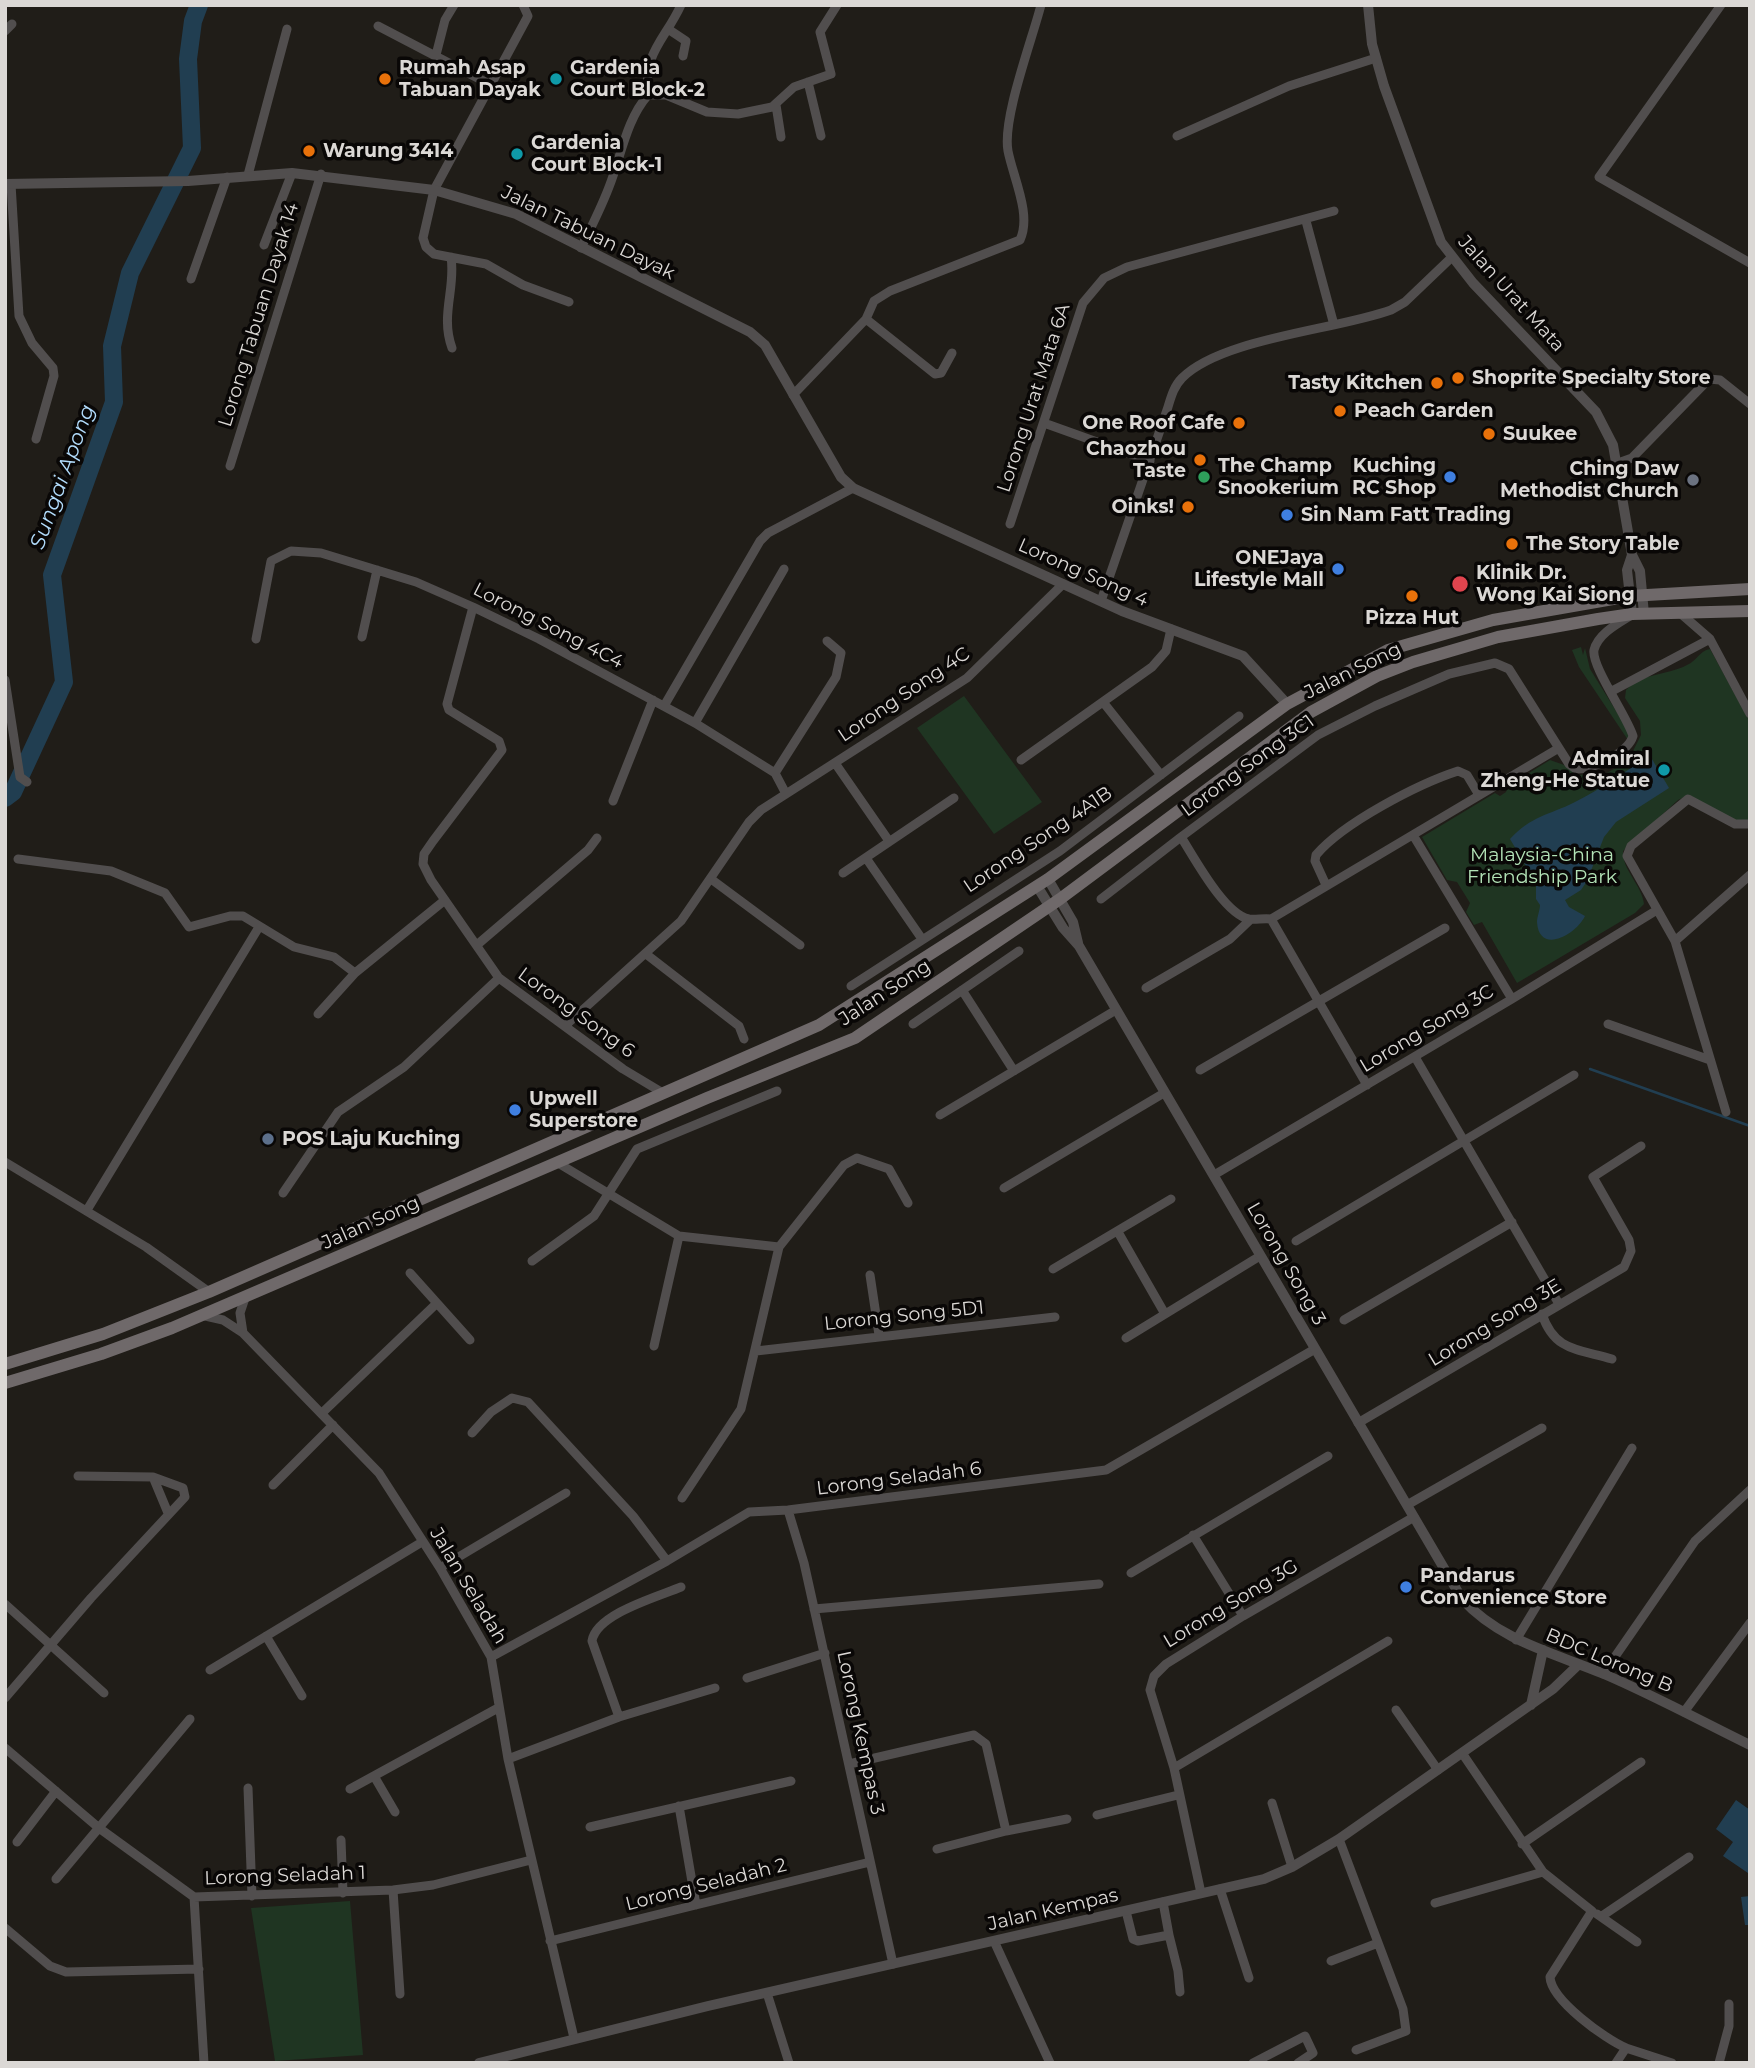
<!DOCTYPE html>
<style>
body{margin:0}
#map{position:relative;width:1755px;height:2068px;overflow:hidden;background:#201d18;font-family:Montserrat,sans-serif}
canvas{display:block}
.frame{position:absolute;inset:0;border:7px solid #dbd8d5;pointer-events:none}
</style>
<div id="map">
<canvas width="1755" height="2068"></canvas>
<div class="frame"></div>
</div>
<script>
const context = document.querySelector('canvas').getContext('2d');
context.lineJoin = 'round';
function fillPath(path, color) {
  context.fillStyle = color;
  context.fill(path, 'evenodd');
}
function stroke(path, color, width, dash) {
  context.strokeStyle = color;
  context.lineWidth = width;
  context.lineCap = dash ? 'butt' : 'round';
  context.setLineDash(dash || []);
  context.stroke(path);
}
function write(font, color, halo, rows, align = 'center') {
  context.font = font + ' Montserrat,sans-serif';
  context.lineWidth = 7;
  context.setLineDash([]);
  context.textBaseline = 'middle';
  context.strokeStyle = halo;
  context.fillStyle = color;
  for (const [text, x, y, turn = 0] of rows) {
    context.save();
    context.translate(x, y);
    context.rotate((+turn || 0) * Math.PI / 180);
    context.textAlign = isNaN(turn) ? turn : align;
    if (halo) context.strokeText(text, 0, 0);
    context.fillText(text, 0, 0);
    context.restore();
  }
}
fillPath(new Path2D(`
 M1581 647 1583 655 1585 648 1590 669 1631 735 1628 740 1579 667 1572 650Z
 M1710 649 1750 722V822L1732 820 1689 795 1678 800 1623 851C1622 870 1642 885 1644 904L1635 913 1517 983 1482 922 1474 925 1466 912 1470 903 1457 882 1447 880 1422 837 1495 793 1500 796 1506 792 1508 786 1550 760 1567 766 1577 775 1595 774 1598 778 1628 761 1641 735 1640 721 1625 698 1626 690C1644 672 1666 676 1687 665 1697 661 1699 651 1710 649Z
 M964 696 1042 802 994 834 917 728Z
 M350 1901 363 2055 275 2061 251 1908Z`), '#1f3522');
fillPath(new Path2D(`
 M1649 754 1669 788 1616 822 1604 837 1587 881 1581 890 1565 900 1569 907 1585 916C1576 935 1539 955 1537 922 1537 917 1540 910 1540 905L1536 899V883L1510 839C1533 815 1547 816 1575 802 1602 788 1626 773 1649 754Z
 M1736 1800 1750 1810 1748 1873 1723 1856 1733 1842 1716 1829Z
 M1750 1896V1925H1745L1741 1897Z`), '#213e51');
stroke(new Path2D(`
 M1590 1069 1750 1126`), '#213e51', 2.5);
stroke(new Path2D(`
 M5 798 13 792 64 682 52 575 114 402 112 346 130 273 192 148 188 59 193 21 199 5`), '#213e51', 18);
stroke(new Path2D(`
 M523 5 528 16 434 190 423 238 426 247 434 254 486 264 523 285 569 302
 M1721 5 1599 177 1750 263
 M378 26 491 85
 M668 29 686 41 683 56
 M5 31 12 24
 M436 55 445 20 454 5
 M808 82 821 136
 M648 95C643 52 665 40 681 5
 M776 105 781 137
 M1177 136 1289 86 1376 58
 M248 175 287 29
 M11 184 19 316 32 343 53 368 54 376 36 439
 M1306 221 1334 325
 M264 245 292 173
 M581 248C591 228 601 208 609 187 621 157 626 120 648 95H666L707 112 738 114 772 107 794 87 831 74 820 32 837 5
 M451 257C456 288 440 315 452 348
 M191 279 227 177
 M866 319 874 301 890 291 1020 240C1032 215 1013 177 1008 151 1002 119 1032 40 1041 5
 M793 395 866 319 935 374 941 373 952 353
 M1044 423 1150 461
 M1618 463 1632 458 1709 379 1720 380 1750 404
 M230 466 321 174
 M1010 524 1083 303 1104 278 1127 267 1334 211
 M1101 601 1168 407C1171 397 1174 386 1182 378 1222 338 1336 330 1391 310L1405 302 1451 258
 M473 607 447 704 449 710 499 741 502 750 433 841 424 854 423 864 431 880 499 978 623 1069 663 1093
 M1679 612 1710 639 1750 714
 M362 637 377 570
 M256 639 271 561 291 551 321 553 416 582 473 607 539 639 695 723 775 773 785 792
 M5 680 20 777 27 782
 M1612 691 1710 639
 M1103 702 1161 775
 M664 706 760 541 768 533 853 488
 M695 723 784 569
 M1021 760 1152 667 1166 651 1171 629
 M835 763 889 841
 M775 773 836 677 841 653 827 641
 M613 801 653 700
 M1413 835 1512 999
 M866 858 922 939
 M18 859 111 871 165 893 189 927 230 916H243L294 947 334 957 355 973
 M843 873 954 798
 M711 879 800 945
 M1326 885 1315 861 1316 855C1343 823 1418 784 1458 771L1467 775 1479 795
 M1101 899 1181 837
 M1271 919 1559 748
 M1675 941 1750 875
 M478 944 588 850 597 838
 M646 954 739 1026 744 1039
 M851 986 1060 851 1239 716
 M1146 988 1230 939 1250 920
 M962 990 1014 1071
 M318 1014 355 973 445 900
 M913 1024 1019 951
 M1608 1024 1710 1060
 M566 1025 681 921 749 822 761 810 967 678 1063 584
 M1415 1057 1559 1304
 M1200 1070 1445 928
 M1367 1085 1271 919C1264 918 1255 920 1249 919 1224 914 1194 857 1181 837L1318 735 1375 706 1449 674 1495 663 1509 669 1569 764 1576 769C1592 770 1628 753 1633 736 1627 716 1591 666 1594 650 1598 634 1617 624 1630 616
 M1726 1112 1675 941 1627 856 1631 846 1688 799 1735 824H1750
 M940 1115 1116 1010
 M5 1162 146 1247 209 1292
 M558 1163 679 1236 779 1247
 M1214 1175 1512 999 1657 910
 M1004 1188 1164 1093
 M283 1193 338 1112 404 1067 499 978
 M87 1210 259 927
 M1118 1232 1165 1314
 M1296 1241 1574 1075
 M532 1261 594 1216 637 1149 777 1091
 M1053 1269 1171 1199
 M410 1273 470 1340
 M870 1275 879 1335
 M1542 1314C1554 1351 1578 1349 1612 1359
 M201 1315 223 1320 243 1333 379 1473 440 1568 491 1657 508 1759 574 2038
 M1344 1320 1512 1222
 M243 1333 240 1313 245 1298
 M1126 1338 1260 1256
 M654 1346 679 1236
 M756 1351 1055 1317
 M322 1413 436 1304
 M1358 1423 1624 1267 1631 1251 1629 1240 1593 1177 1641 1146
 M472 1433 491 1412 512 1398 528 1402 633 1516 667 1561
 M153 1477 168 1513
 M273 1485 333 1425
 M682 1498 741 1409 779 1247 844 1165 857 1158 889 1169 908 1203
 M1407 1505 1542 1428
 M788 1510 804 1563 893 1964
 M1193 1535 1243 1616
 M440 1568 566 1493
 M1131 1573 1328 1456
 M5 1604 104 1693
 M814 1609 1099 1584
 M266 1636 302 1696
 M1516 1640 1632 1448
 M491 1657 667 1561 749 1512 788 1510 1106 1470 1315 1349
 M210 1670 422 1542
 M1603 1674 1695 1541 1750 1490
 M747 1678 825 1653
 M5 1698 91 1598 185 1497 183 1488 153 1477 78 1476
 M1396 1710 1438 1770
 M1684 1712 1750 1623
 M619 1717 592 1641C596 1614 657 1597 681 1587
 M5 1748 99 1828 194 1897 393 1890 433 1885 531 1860
 M1462 1753 1543 1872 1592 1911 1550 1977C1551 2000 1605 2039 1626 2048L1616 2063
 M508 1759 619 1717 715 1688
 M849 1764 974 1735 986 1744 1006 1831 1067 1819
 M1174 1768 1388 1641
 M374 1776 395 1812
 M248 1788 252 1896
 M350 1789 498 1708
 M1272 1803 1292 1867
 M679 1806 696 1905
 M1097 1815 1178 1795
 M590 1827 791 1781
 M1339 1839 1403 2009 1406 2031 1356 2050
 M341 1840 343 1893
 M17 1842 56 1791
 M1522 1844 1641 1762
 M937 1849 1006 1831
 M56 1879 190 1719
 M1220 1889 1249 1978
 M393 1890 400 1994
 M1201 1893 1174 1768 1150 1690 1154 1676 1166 1664 1243 1616 1414 1517
 M194 1897 204 2063
 M1163 1902 1169 1935
 M1435 1903 1543 1872
 M1126 1911 1133 1939 1138 1941 1169 1935 1178 1971 1180 1992
 M1597 1914 1637 1942
 M1602 1916 1689 1857
 M5 1928 50 1966 66 1972 199 1969
 M550 1941 870 1862
 M994 1941 1050 2063
 M1331 1961 1378 1943
 M767 1993 789 2063
 M1626 2048 1672 2063
 M1253 2063 1305 2036 1313 2053 1298 2063
 M1719 2063 1729 2026V2004`), '#514e4e', 9);
stroke(new Path2D(`
 M1368 5 1372 44 1384 86 1441 242 1473 283 1596 412 1613 445 1632 555 1640 571 1644 614
 M5 184 188 181 292 173 434 190 516 214 750 332 765 345 841 477 853 488 1122 611 1243 656 1287 704
 M1632 555 1627 570 1632 614
 M1048 879 1073 922 1078 943
 M1037 886 1063 928 1079 946 1462 1599C1500 1641 1554 1653 1604 1674 1653 1695 1701 1721 1750 1745
 M1531 1705 1543 1650
 M479 2063 708 2006 1264 1879 1292 1867 1339 1839 1553 1689 1578 1665`), '#514e4e', 10);
stroke(new Path2D(`
 M5 1364 103 1334 209 1292 819 1025 1048 879 1287 704 1388 650 1493 620 1630 596 1750 589
 M5 1383 101 1354 172 1328 707 1098 855 1038 1060 899 1311 712 1377 676 1413 662 1498 637 1598 619 1632 614 1750 611`), '#6f696a', 12);
for (const [x, y, r, color] of [
 [385,79,7,"#e8710a"],
 [556,79,7,"#0f9aa8"],
 [309,151,7,"#e8710a"],
 [517,154,7,"#0f9aa8"],
 [1458,378,7,"#e8710a"],
 [1437,383,7,"#e8710a"],
 [1340,411,7,"#e8710a"],
 [1239,423,7,"#e8710a"],
 [1489,434,7,"#e8710a"],
 [1200,460,7,"#e8710a"],
 [1204,477,7,"#2e9e5b"],
 [1450,477,7,"#3f7fe0"],
 [1693,480,7,"#6b7280"],
 [1188,507,7,"#e8710a"],
 [1287,515,7,"#3f7fe0"],
 [1512,544,7,"#e8710a"],
 [1338,569,7,"#3f7fe0"],
 [1460,584,9,"#e0444e"],
 [1412,596,7,"#e8710a"],
 [1664,770,7,"#0f9aa8"],
 [515,1110,7,"#3f7fe0"],
 [268,1139,7,"#5c6f8a"],
 [1406,1587,7,"#3f7fe0"]
]) {
  const dot = new Path2D();
  dot.arc(x, y, r, 0, 2 * Math.PI);
  context.fillStyle = color;
  context.fill(dot);
  stroke(dot, '#090706', 2.5);
}
write('bold 19px', '#dbd8d5', '#090706', [
 ["Rumah Asap",399,68],
 ["Tabuan Dayak",399,90],
 ["Gardenia",570,68],
 ["Court Block-2",570,90],
 ["Gardenia",531,143],
 ["Court Block-1",531,165],
 ["Warung 3414",323,151],
 ["Shoprite Specialty Store",1472,378],
 ["Tasty Kitchen",1423,383,"right"],
 ["Peach Garden",1354,411],
 ["One Roof Cafe",1225,423,"right"],
 ["Suukee",1503,434],
 ["Chaozhou",1186,449,"right"],
 ["Taste",1186,471,"right"],
 ["The Champ",1218,466],
 ["Snookerium",1218,488],
 ["Kuching",1436,466,"right"],
 ["RC Shop",1436,488,"right"],
 ["Ching Daw",1679,469,"right"],
 ["Methodist Church",1679,491,"right"],
 ["Oinks!",1174,507,"right"],
 ["Sin Nam Fatt Trading",1301,515],
 ["The Story Table",1526,544],
 ["ONEJaya",1324,558,"right"],
 ["Lifestyle Mall",1324,580,"right"],
 ["Klinik Dr.",1476,573],
 ["Wong Kai Siong",1476,595],
 ["Pizza Hut",1412,618,"center"],
 ["Admiral",1650,759,"right"],
 ["Zheng-He Statue",1650,781,"right"],
 ["Upwell",529,1099],
 ["Superstore",529,1121],
 ["POS Laju Kuching",282,1139],
 ["Pandarus",1420,1576],
 ["Convenience Store",1420,1598]
], 'left');
write('19px', '#dbd8d5', '#090706', [
 ["Jalan Tabuan Dayak",588,233,26],
 ["Jalan Urat Mata",1511,294,48],
 ["Lorong Tabuan Dayak 14",259,315,-73],
 ["Lorong Urat Mata 6A",1034,398,-72],
 ["Lorong Song 4",1083,573,24],
 ["Lorong Song 4C4",548,626,27],
 ["Jalan Song",1353,671,-26],
 ["Lorong Song 4C",904,695,-34],
 ["Lorong Song 3C1",1248,766,-36],
 ["Lorong Song 4A1B",1038,840,-34],
 ["Jalan Song",885,993,-33],
 ["Lorong Song 6",576,1013,36],
 ["Lorong Song 3C",1427,1029,-31],
 ["Jalan Song",371,1223,-24],
 ["Lorong Song 3",1286,1264,60],
 ["Lorong Song 5D1",904,1316,-6],
 ["Lorong Song 3E",1495,1323,-31],
 ["Lorong Seladah 6",899,1479,-7],
 ["Jalan Seladah",468,1586,59],
 ["Lorong Song 3G",1231,1604,-31],
 ["BDC Lorong B",1609,1661,23],
 ["Lorong Kempas 3",860,1733,78],
 ["Lorong Seladah 1",285,1876,-2],
 ["Lorong Seladah 2",706,1885,-14],
 ["Jalan Kempas",1053,1910,-13]
]);
write('19px', '#b3e3b7', '#090706', [
 ["Malaysia-China",1542,855],
 ["Friendship Park",1542,877]
]);
write('italic 21px', '#b1dbfb', '#090706', [
 ["Sungai Apong",63,477,-70]
]);
</script>
